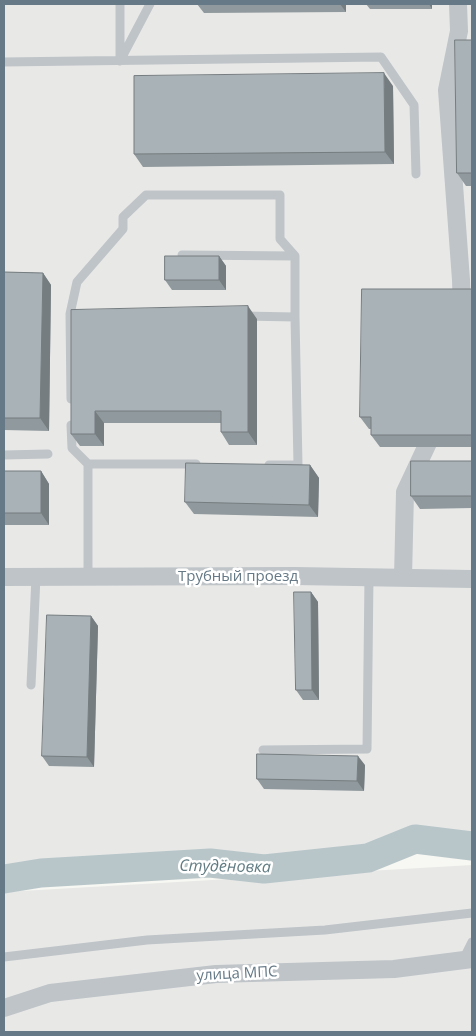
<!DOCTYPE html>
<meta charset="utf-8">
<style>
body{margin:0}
#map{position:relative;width:476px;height:1036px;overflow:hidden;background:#f7f7f3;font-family:"Open Sans",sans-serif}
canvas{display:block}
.frame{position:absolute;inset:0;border:5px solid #657986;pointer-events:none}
</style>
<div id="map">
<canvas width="476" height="1036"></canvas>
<div class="frame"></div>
</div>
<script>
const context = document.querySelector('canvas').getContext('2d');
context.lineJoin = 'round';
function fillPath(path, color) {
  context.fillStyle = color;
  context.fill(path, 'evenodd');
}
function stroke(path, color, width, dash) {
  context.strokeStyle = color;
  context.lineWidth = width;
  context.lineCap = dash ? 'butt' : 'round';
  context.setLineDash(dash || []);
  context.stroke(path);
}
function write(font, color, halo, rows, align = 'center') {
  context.font = font + ' "Open Sans",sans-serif';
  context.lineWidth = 5;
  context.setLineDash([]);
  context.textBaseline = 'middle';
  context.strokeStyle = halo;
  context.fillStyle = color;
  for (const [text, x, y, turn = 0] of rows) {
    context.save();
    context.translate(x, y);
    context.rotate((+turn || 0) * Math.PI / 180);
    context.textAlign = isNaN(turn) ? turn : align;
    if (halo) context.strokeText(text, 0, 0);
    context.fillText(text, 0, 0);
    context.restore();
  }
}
fillPath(new Path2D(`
 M4 4H472V843L418 836 368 856 264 868 221 861 50 872 4 878Z
 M472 865V1032H4V892Z`), '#e8e8e7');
stroke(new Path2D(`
 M4 879 41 873 210 863 264 869 368 858 415 839 472 846`), '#b8c6c9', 29);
stroke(new Path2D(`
 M120 58V4
 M120 61 150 4
 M4 62 381 57 414 105 416 174
 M182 255 295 256
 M70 314 77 282 123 229V217L146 195H280V239L295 256V317
 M243 316 295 317 298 465H269
 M71 399 70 314H82
 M71 425 72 448 88 464V577
 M4 455 48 454
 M88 464H196
 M31 685 36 577
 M263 750 367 749 369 577
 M4 957 147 940 325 930 472 913
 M463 960 472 942`), '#bfc4c8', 9);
stroke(new Path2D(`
 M458 4 459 31 447 90 461 280 462 312
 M4 577 295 576 472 579
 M403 578 405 492 436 426
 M4 1008 50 993 216 974 394 969 472 959`), '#bfc4c8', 18);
fillPath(new Path2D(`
 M197 4H346V12L204 13Z
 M366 4H432V9H370Z
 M472 40V186H466L457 173Z
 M393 86 394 164 143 167 134 154Z
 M219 256 226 266V290H172L165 280Z
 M4 272 43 273 51 285 49 431 4 430Z
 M472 289V447H380L371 435V429H369L360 417Z
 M71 310 257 319V445H229L221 432V423H104V446H80L71 434Z
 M472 461V508L420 509 411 496Z
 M310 465 319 478 318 517 194 514 185 502Z
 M4 471H41L49 484V525H4Z
 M311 592 318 602 319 700H303L296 690Z
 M91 616 98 626 94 767 49 766 42 756Z
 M365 765 364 791 264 789 257 779Z`), '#90999d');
fillPath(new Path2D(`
 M340 4H346V12Z
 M429 4H432V9Z
 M384 73 393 86 394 164 385 152Z
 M219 256 226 266V290L219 280Z
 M43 273 51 285 49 431 40 418Z
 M248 306 257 319V445L248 432Z
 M95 411 104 423V446L95 434Z
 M310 465 319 478 318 517 309 505Z
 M41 471 49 484V525L41 513Z
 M311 592 318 602 319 700 312 690Z
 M91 616 98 626 94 767 87 757Z
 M358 756 365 765 364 791 357 781Z`), '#767d80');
const building = new Path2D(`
 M455 40H472V173H457Z
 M384 73 385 152 134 154V76Z
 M165 256H219V280H165Z
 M4 272 43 273 40 418H4Z
 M362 289H472V435H371V417H360Z
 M248 306V432H221V411H95V434H71V310Z
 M411 461H472V496H411Z
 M186 463 310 465 309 505 185 502Z
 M4 471H41V513H4Z
 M294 592H311L312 690H296Z
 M47 615 91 616 87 757 42 756Z
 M257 754 358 756 357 781 257 779Z`);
fillPath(building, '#a8b2b7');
stroke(building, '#767d80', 1);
write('15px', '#657986', '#fff', [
 ["Трубный проезд",238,577],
 ["улица МПС",237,974,-3]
]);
write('italic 16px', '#607b82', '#fff', [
 ["Студёновка",225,867,1]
]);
</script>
